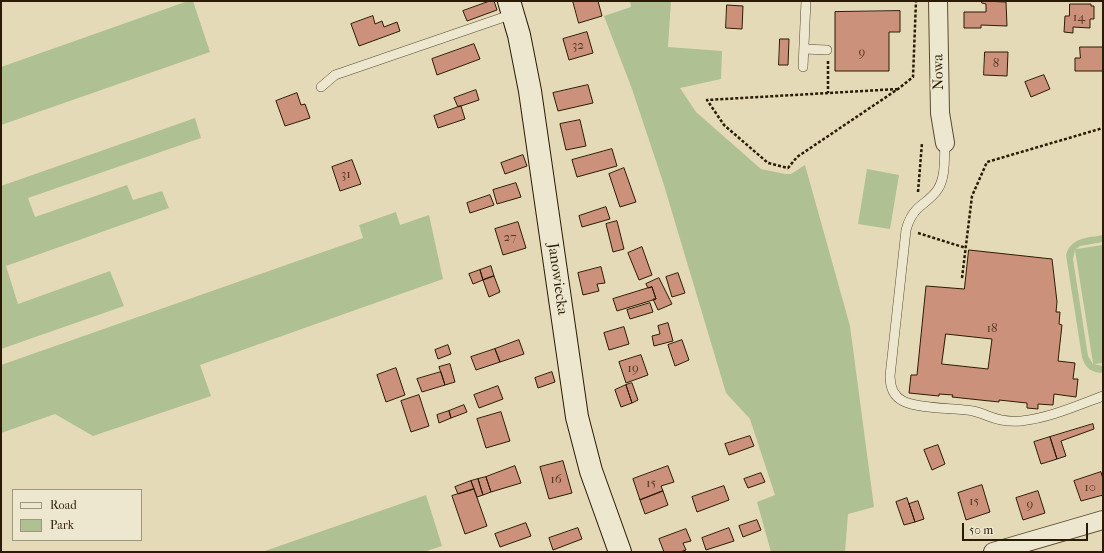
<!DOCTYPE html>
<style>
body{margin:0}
#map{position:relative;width:1104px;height:553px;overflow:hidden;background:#e4dab7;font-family:"IM FELL French Canon",serif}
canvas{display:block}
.frame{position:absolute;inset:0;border:2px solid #2c1b04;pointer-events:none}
.legend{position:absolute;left:12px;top:489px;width:130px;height:52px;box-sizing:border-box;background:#ede7d0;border:1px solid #a0957e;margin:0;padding:5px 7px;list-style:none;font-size:12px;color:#2c1b04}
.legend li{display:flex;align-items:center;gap:8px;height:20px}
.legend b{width:20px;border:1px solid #a0957e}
.scale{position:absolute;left:962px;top:523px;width:126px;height:18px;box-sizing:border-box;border:2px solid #2c1b04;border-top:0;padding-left:5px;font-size:12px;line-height:14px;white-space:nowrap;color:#2c1b04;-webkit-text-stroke:3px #ede7d0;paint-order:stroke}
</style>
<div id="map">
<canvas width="1104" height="553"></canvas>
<div class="frame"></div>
<ul class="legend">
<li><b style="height:5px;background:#ede7d0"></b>Road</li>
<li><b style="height:11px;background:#afc192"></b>Park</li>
</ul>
<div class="scale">50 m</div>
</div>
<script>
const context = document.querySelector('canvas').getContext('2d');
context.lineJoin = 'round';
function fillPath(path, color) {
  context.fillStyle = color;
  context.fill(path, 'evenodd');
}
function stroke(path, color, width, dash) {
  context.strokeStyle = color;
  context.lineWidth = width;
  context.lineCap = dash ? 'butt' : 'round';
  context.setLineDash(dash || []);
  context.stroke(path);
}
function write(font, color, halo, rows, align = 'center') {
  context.font = font + ' "IM FELL French Canon",serif';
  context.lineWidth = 4;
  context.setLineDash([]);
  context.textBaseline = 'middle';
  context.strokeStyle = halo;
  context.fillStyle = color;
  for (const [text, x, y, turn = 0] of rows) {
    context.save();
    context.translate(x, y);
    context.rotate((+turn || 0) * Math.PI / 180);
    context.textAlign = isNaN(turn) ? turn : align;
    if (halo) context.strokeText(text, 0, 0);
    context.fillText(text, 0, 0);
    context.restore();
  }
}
fillPath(new Path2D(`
 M188 1H193L210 52 1 125V67Z
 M630 1H671L668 47 722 51 721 79 680 88 696 112 761 169 785 174H791L805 165 850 326 874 507 848 514 845 552H771L757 502 775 495 750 419 726 393 663 182 632 89 604 16 631 7Z
 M195 118 201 138 28 198 35 217 127 185 133 200 162 191 169 208 6 266 18 304 110 271 124 306 1 349V186Z
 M867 169 899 175 890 229 858 224Z
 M396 212 400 225 429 215 443 279 200 365 211 396 93 436 55 414 1 433V365L363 238 359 225Z
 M1103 235V242L1080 246 1076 249 1103 245V363L1094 364 1103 366V373C1092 373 1085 368 1082 357L1066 255C1071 237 1088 238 1103 235ZM1075 250 1093 363V364L1088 356 1073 259Z
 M426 495 442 546 423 552H262Z`), '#afc192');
const building = new Path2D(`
 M490 1H494L497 10 467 21 463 11Z
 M573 1H598L602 16 579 23Z
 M982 1 1006 2 1007 26 981 25V28H964V12H986V4L982 3Z
 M1070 4H1091V6H1094V19H1090V28L1073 27V33L1064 32 1065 16H1069Z
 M727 5 743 6 742 29 726 28Z
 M900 11V32H889V71H835V12Z
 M373 16 375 24 382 21 384 27 397 22 400 31 359 46 351 24Z
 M587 32 593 53 569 60 563 39Z
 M780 39H789L788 65H779Z
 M474 44 480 59 437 75 432 59Z
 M1080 47H1103V71H1075V58H1080Z
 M985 52H1008L1007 76 984 75Z
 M1044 75 1050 89 1031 97 1025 82Z
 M588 85 593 103 558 111 553 93Z
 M476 90 479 100 458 107 454 98Z
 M297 93 301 105 305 104 310 118 285 126 276 101Z
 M461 106 465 119 438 128 434 116Z
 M580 120 586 146 566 150 560 124Z
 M612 149 617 166 577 177 572 160Z
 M523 155 527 166 505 174 501 163Z
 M352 160 361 184 340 191 332 167Z
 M624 168 636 202 620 207 609 174Z
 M516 183 521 197 497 204 493 190Z
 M490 195 494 205 470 213 467 203Z
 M606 207 610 219 582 227 579 216Z
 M617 221 624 249 613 252 606 224Z
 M518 222 526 248 503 255 495 229Z
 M642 247 652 275 639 280 628 253Z
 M969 250 1052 259 1057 302 1056 312H1060L1059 324 1062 325 1058 361 1075 363 1073 379H1078L1076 397 1054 394 1053 405 1038 404V409L1027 408V403L999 400V402L952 397 953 395 939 394V396L909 393 911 375H917L926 286 964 289ZM946 334 992 339 988 369 942 364Z
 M491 266 494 276 483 280 480 270Z
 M601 267 605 283 597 284 599 291 583 295 578 273Z
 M480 270 483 280 473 284 469 274Z
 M678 273 685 293 672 297 666 277Z
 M494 276 500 292 489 297 483 280Z
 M659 278 672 304 658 310 653 299H656L652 287 648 288 646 284Z
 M652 287 656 299 617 311 613 299Z
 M650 303 653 312 630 319 627 310Z
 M668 323 673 341 654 346 652 336 660 334 658 326Z
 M624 327 629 344 609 350 604 333Z
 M519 340 524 354 500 362 495 349Z
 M682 340 689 360 675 366 668 345Z
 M448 345 451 354 438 359 435 350Z
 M495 349 500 362 476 370 471 357Z
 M641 355 648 375 626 383 619 362Z
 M450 364 455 382 445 385 439 367Z
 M396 368 405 395 386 402 377 375Z
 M441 372 445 385 422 392 417 379Z
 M552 372 555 382 538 388 535 378Z
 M632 383 638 400 632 403 626 385Z
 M626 385 632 403 621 407 615 390Z
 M498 386 503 399 479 408 474 395Z
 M419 395 429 426 411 432 401 401Z
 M464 405 467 412 451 418 449 411Z
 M449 411 451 418 439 423 437 415Z
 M501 412 510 441 486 448 477 419Z
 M1093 424 1094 429 1061 441 1066 456 1057 459 1050 437Z
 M750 436 754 446 729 455 725 444Z
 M1050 437 1057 459 1041 464 1034 442Z
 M938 445 945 464 932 470 924 450Z
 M563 461 572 493 549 499 540 467Z
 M515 466 521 483 491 492 486 477Z
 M668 466 674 482 661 486 663 491 640 500 633 479Z
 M1101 472 1103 479V495L1081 501 1074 481Z
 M761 473 765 482 748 488 744 479Z
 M486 477 491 492 483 495 478 479Z
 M478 479 483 495 477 497 471 481Z
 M471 481 474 489 458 494 455 487Z
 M982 485 990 512 966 520 958 493Z
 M724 486 729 500 697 512 692 497Z
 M474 489 487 526 465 534 452 496Z
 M663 491 668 505 645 514 640 500Z
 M1038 491 1045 513 1023 520 1016 498Z
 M907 498 915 522 904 525 896 502Z
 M918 501 924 519 915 522 909 504Z
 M757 520 761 530 743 537 739 526Z
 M526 523 531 536 500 547 495 534Z
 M578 528 582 539 553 550 549 538Z
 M729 528 734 541 706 550 702 538Z
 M686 529 691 541 683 543 686 550 680 552H664L659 539Z`);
fillPath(building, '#cc917a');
stroke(building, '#2c1b04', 1);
const lane = new Path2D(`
 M804 49 827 50
 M803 67 806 1
 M321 87 335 75 513 14
 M945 143C944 158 946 176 938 189 933 197 925 202 918 208 912 214 908 222 906 230L890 376C890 387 893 396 903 401 918 409 956 408 973 411 978 412 983 414 988 416 998 420 1010 422 1021 421 1049 418 1076 406 1103 396`);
const street = new Path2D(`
 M938 1 940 113 945 143
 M993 552 1103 520`);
const secondary = new Path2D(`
 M509 1 519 35 530 91 577 417 591 471 620 552`);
stroke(lane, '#5a4b31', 10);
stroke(street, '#5a4b31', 20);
stroke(secondary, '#2c1b04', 24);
stroke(new Path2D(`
 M828 61V93
 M898 89 707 100 724 125 768 163 788 168 797 157 898 89 913 77 916 1
 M918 192 922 143
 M918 233 966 248
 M962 278 972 196 987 162 1103 128`), '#2c1b04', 2.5, [3, 2]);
stroke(lane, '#ede7d0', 9);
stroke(street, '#ede7d0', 18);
stroke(secondary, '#ede7d0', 22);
write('13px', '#543822', null, [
 ["14",1079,18],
 ["32",578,46],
 ["9",862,53],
 ["8",996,64],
 ["31",346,175],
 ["27",510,238],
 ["18",992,329],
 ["19",633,369],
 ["16",556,480],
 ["15",651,484],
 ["10",1090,488],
 ["15",974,502],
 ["9",1030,505]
]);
write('15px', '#2c1b04', '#ede7d0', [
 ["Nowa",939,72,-91],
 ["Janowiecka",557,279,82]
]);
</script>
